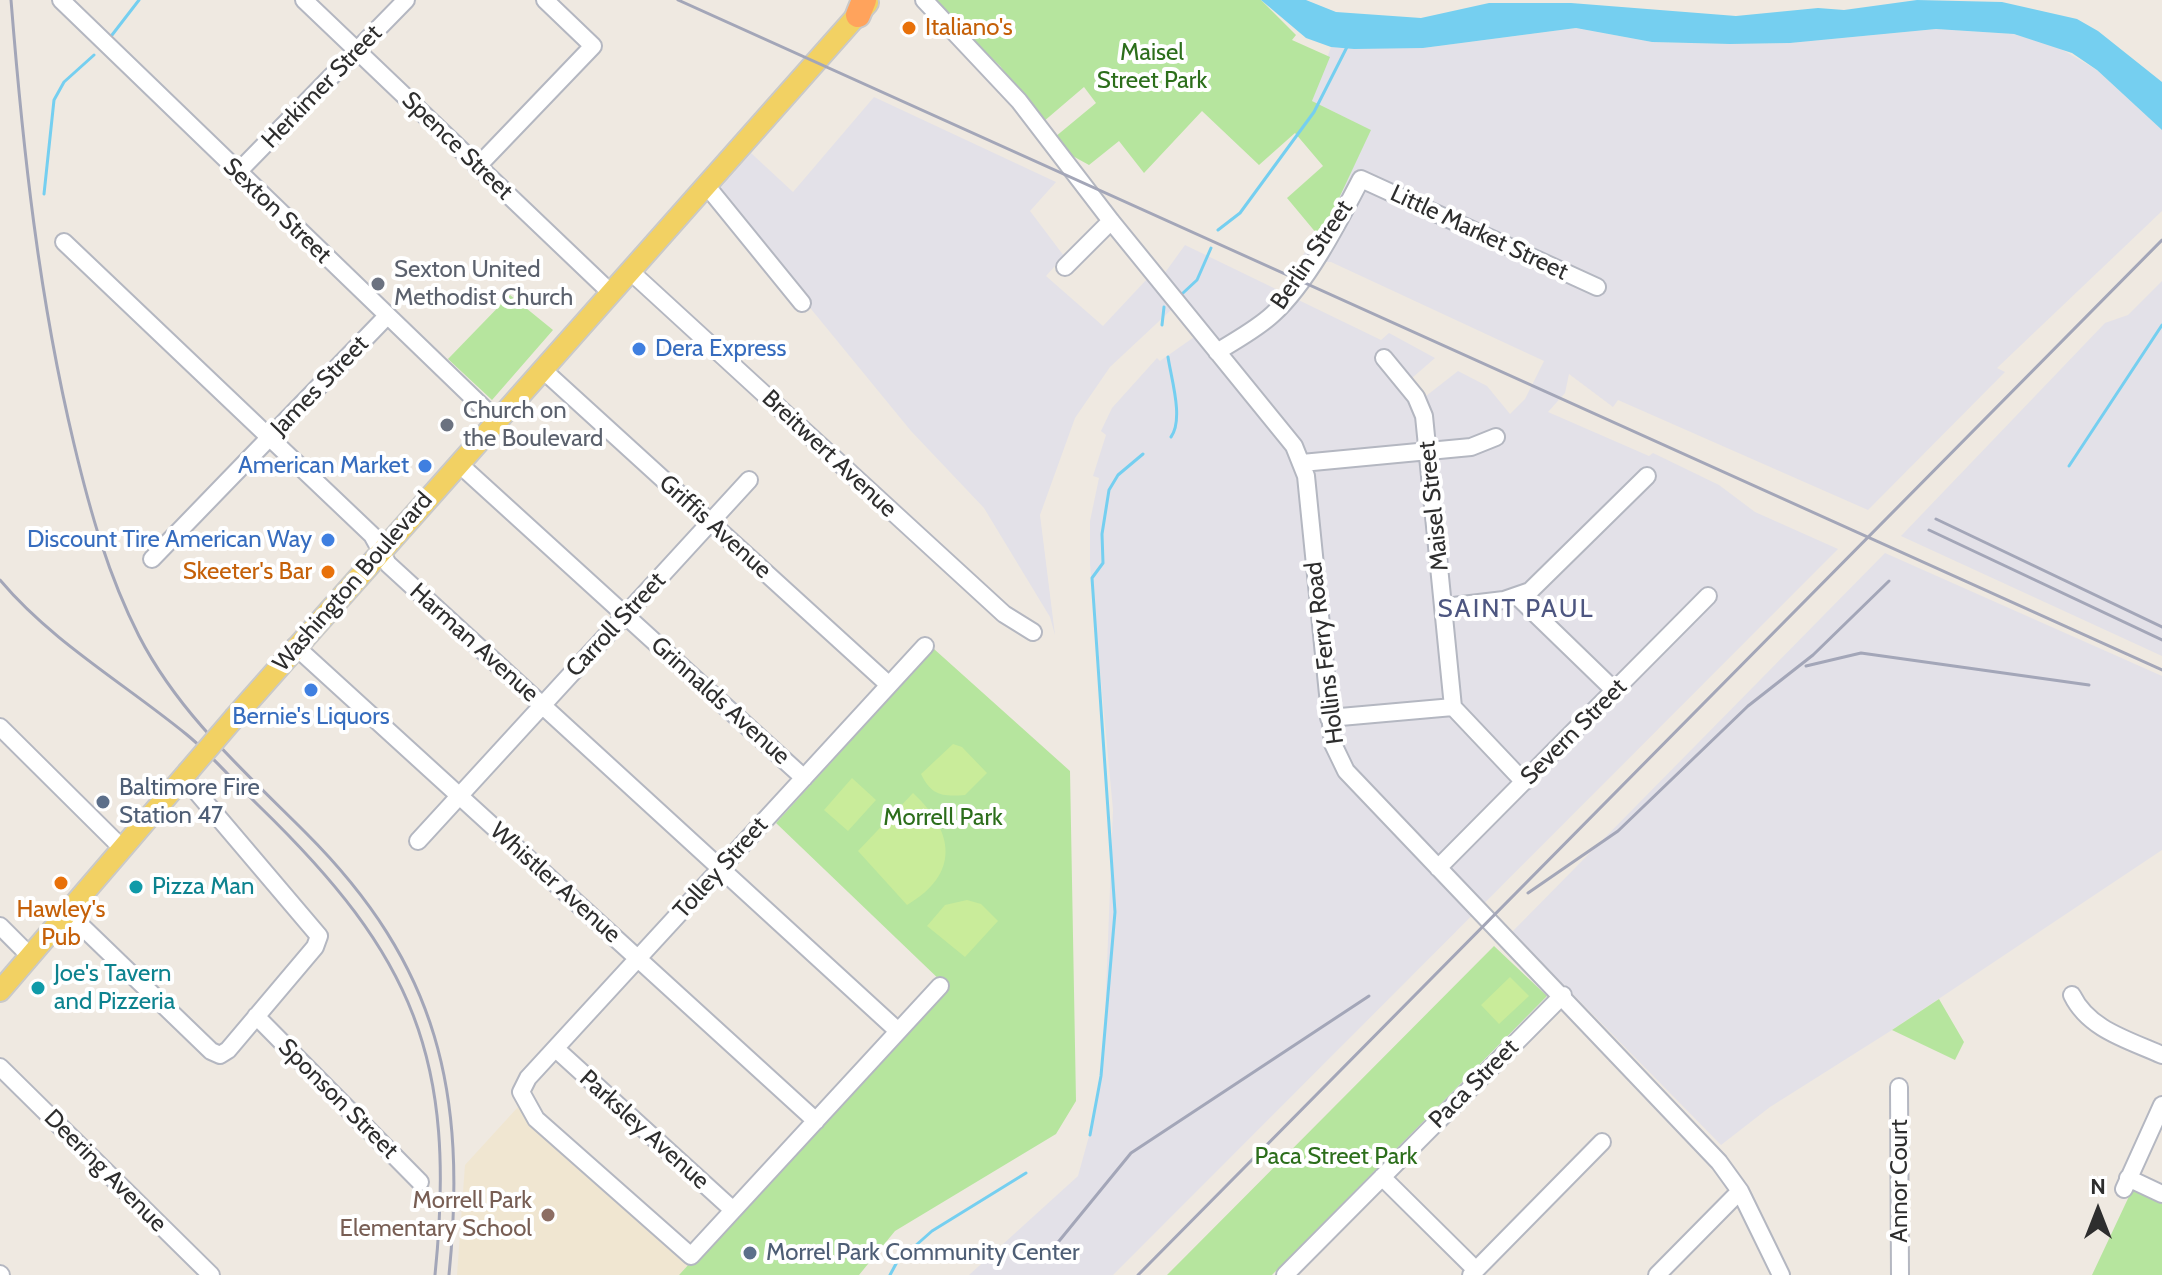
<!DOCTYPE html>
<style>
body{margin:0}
#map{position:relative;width:2162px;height:1275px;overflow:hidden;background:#efe9e1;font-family:Cabin,sans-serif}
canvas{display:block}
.north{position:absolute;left:2058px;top:1171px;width:80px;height:80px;-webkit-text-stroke:6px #fff;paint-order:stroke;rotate:0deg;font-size:22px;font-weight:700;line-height:32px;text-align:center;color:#2e2e2e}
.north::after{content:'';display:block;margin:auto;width:28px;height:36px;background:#2e2e2e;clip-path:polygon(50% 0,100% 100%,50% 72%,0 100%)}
</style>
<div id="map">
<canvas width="2162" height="1275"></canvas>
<div class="north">N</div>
</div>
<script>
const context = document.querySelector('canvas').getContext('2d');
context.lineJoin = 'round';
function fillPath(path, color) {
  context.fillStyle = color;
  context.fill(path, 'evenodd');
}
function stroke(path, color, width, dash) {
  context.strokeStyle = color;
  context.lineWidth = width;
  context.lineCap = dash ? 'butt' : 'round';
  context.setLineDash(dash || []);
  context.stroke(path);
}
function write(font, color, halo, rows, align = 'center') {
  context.font = font + ' Cabin,sans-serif';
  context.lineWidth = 8;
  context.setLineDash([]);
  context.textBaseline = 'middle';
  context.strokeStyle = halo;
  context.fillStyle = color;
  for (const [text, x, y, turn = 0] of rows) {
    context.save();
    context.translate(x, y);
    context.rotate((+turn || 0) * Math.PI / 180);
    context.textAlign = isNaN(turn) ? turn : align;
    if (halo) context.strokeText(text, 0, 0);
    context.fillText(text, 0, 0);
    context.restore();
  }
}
fillPath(new Path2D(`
 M1576 28 1652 42 1730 44 1790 43 1936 29 2014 34 2056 46 2097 70 2162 130V211L1997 368 2005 372 1868 510 1618 400 1613 407 1569 374 1565 393 1548 412 1649 456 1653 453 1719 485 1755 512 1838 549 1113 1275H969L1078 1176 1094 1118 1104 1043 1113 810 1090 564V521L1099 478 1093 476 1106 435 1101 431 1112 408 1157 358 1160 361 1207 328 1164 274 1185 245 1381 340 1389 333 1435 358 1412 378 1426 396 1458 371 1487 386 1510 414 1525 399 1544 361 1331 262 1299 261 1333 211 1370 130 1312 101 1331 47 1423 48Z
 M874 97 1056 182 1030 211 1064 256 1046 276 1103 326 1147 279 1171 310 1110 367 1075 418 1040 515 1055 635 1050 617 984 508 911 431 716 193 751 153 793 192Z
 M2162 281V656L1901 536 2105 323 2128 315Z
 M1885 553 2162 676V850L1892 1030 1770 1107 1721 1145 1512 932Z`), '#e3e1e8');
fillPath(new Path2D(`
 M518 1107 688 1265 679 1275H457L465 1165Z`), '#f0e6d1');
fillPath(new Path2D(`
 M929 0H1261L1296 35 1292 40 1330 57 1312 101 1371 130 1333 211 1317 234 1287 198 1323 166 1295 133 1259 165 1202 111 1144 173 1119 141 1089 165 1069 154 1055 137 1096 103 1084 87 1043 122 1000 66Z
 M510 295 553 330 492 400 448 359Z
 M934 649 1070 771 1076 1101 1056 1134 895 1231 859 1275H679L944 984 776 823Z
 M1494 946 1547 996 1272 1275H1167Z
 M1939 999 1964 1042 1955 1060 1892 1030Z
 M2132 1190 2162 1204V1275H2092Z`), '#b6e59e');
fillPath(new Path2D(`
 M953 744 962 747 987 773 965 795C942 797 931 795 921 774Z
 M852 778 876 800 848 831 824 810Z
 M913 793C955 832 960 874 907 905L858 851Z
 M967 900 981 904 998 921 965 957 927 926 945 905Z
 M1510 977 1529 996 1499 1024 1481 1005Z`), '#c9ec9a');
fillPath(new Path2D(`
 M1261 0H1306L1336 12 1421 18 1489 3H1571L1736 16 1818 8 1844 10 1917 0 2002 2 2077 19 2098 31 2162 82V130L2097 70 2072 53 2014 34 1936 29 1790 43 1730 44 1652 42 1576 28 1423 48 1354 49 1331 47 1306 38Z`), '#75cff0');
stroke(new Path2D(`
 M112 35 139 0
 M44 194 54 100 64 82 94 55
 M1218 230 1240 213 1314 112 1348 45
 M1183 293 1197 280 1211 248
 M1162 325 1164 307
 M1168 357C1171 378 1184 419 1171 437
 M2069 466 2162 325
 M1090 1135 1101 1076 1115 912 1092 578 1103 563 1102 534 1109 490 1118 475 1143 454
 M890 1275 897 1262 932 1231 1026 1173`), '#75cff0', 3);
const minor = new Path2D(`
 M61 0 496 420
 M304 0 610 292
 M924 0 1019 101 1111 221 1294 446 1306 476 1333 744 1346 771 1719 1162 1740 1191 1781 1275
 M477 167 593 46 545 0
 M237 173 406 0
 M706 185 802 303
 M64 242 372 535 388 564 898 1031
 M1065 267 1111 221
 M630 271 1004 614 1033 632
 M1217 352C1236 340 1257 329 1273 314 1308 282 1339 221 1361 179L1597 287
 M1384 358 1416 397 1424 416 1453 707 1524 782
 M542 369 889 685
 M458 463 804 778
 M1302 463 1471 447 1496 437
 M152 559 387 316
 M1518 597 1615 691
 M1445 607 1504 600 1530 591 1647 476
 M295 646 816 1121
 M925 646 528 1078 521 1092 536 1119 691 1256 940 986
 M1329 718 1453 707
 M0 727 122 848
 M418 841 749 480
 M1438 868 1708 596
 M67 912 211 1051 220 1055 228 1050 315 947 319 936 184 777
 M0 926 30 956
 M2072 995C2089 1030 2129 1040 2162 1055
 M256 1016 420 1182
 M556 1049 733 1210
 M0 1067 211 1275
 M1899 1087 1900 1275
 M1382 1177 1476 1270
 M2128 1178 2162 1194
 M2124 1189 2162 1105
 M0 1274 1 1275
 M1285 1275 1563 995
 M1471 1275 1602 1142
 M1657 1275 1740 1191`);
const major = new Path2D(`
 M235 717 868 3
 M0 991 187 773`);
const highway = new Path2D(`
 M858 15 864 0`);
stroke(minor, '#b4b7c1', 20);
stroke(major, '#c9c9c9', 24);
stroke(highway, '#c9c9c9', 28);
stroke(minor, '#fff', 16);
stroke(major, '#f2d163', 20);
stroke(highway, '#ffa35c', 24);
stroke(new Path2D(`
 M11 0C23 150 39 298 74 444 90 511 108 575 139 636 179 714 245 772 306 833 439 966 467 1093 449 1275
 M678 0 2162 670
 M1936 519 2162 627
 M1929 530 2162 640
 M0 580C51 641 125 684 186 734 212 755 235 783 259 806 414 956 457 1059 435 1275
 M1806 666 1861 653 2089 685
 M1528 893 1618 831 1748 706 1813 655 1889 581
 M1046 1257 1131 1153 1369 996
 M1138 1275 2162 240`), '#a3a6b8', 3);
const majorBridge = new Path2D(`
 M187 773 235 717`);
stroke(majorBridge, '#c9c9c9', 24, []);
stroke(majorBridge, '#f2d163', 20);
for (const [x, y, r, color] of [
 [909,28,8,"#e8710a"],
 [378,284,8,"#6b7280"],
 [639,349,8,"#3f7fe0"],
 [447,425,8,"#6b7280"],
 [425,466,8,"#3f7fe0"],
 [328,540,8,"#3f7fe0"],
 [328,572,8,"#e8710a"],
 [311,690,8,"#3f7fe0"],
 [103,802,8,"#5c6f8a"],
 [61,883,8,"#e8710a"],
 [136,887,8,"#0f9aa8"],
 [38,988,8,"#0f9aa8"],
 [548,1215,8,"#8d6e63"],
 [750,1253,8,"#5c6f8a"]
]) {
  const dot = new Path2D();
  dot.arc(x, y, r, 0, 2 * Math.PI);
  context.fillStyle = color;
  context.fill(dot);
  stroke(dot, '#fff', 3);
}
write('24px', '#c56008', '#fff', [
 ["Italiano's",925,28],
 ["Skeeter's Bar",312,572,"right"],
 ["Hawley's",61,910,"center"],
 ["Pub",61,938,"center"]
], 'left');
write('24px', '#2c6e1b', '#fff', [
 ["Maisel",1152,53],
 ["Street Park",1152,81],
 ["Morrell Park",943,818],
 ["Paca Street Park",1336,1157]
]);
write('24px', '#2e2e2e', '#fff', [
 ["Herkimer Street",322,87,-46],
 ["Spence Street",457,146,44],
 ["Sexton Street",277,211,44],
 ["Little Market Street",1479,233,25],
 ["Berlin Street",1312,255,-56],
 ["James Street",320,386,-46],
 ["Breitwert Avenue",829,454,43],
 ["Maisel Street",1434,506,-96],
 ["Griffis Avenue",715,527,42],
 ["Washington Boulevard",353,582,-49],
 ["Carroll Street",616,625,-47],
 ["Harman Avenue",474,643,42],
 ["Hollins Ferry Road",1325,653,-97],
 ["Grinnalds Avenue",720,701,42],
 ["Severn Street",1574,732,-45],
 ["Tolley Street",721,868,-48],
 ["Whistler Avenue",555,883,42],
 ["Paca Street",1474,1084,-45],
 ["Sponson Street",338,1099,45],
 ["Parksley Avenue",644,1130,42],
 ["Deering Avenue",105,1171,45],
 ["Annor Court",1900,1181,-90]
]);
write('24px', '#5b616d', '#fff', [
 ["Sexton United",394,270],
 ["Methodist Church",394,298],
 ["Church on",463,411],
 ["the Boulevard",463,439]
], 'left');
write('24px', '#366cbe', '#fff', [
 ["Dera Express",655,349,"left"],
 ["American Market",409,466],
 ["Discount Tire American Way",312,540],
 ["Bernie's Liquors",311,717,"center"]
], 'right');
write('24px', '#4e5e75', '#fff', [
 ["Baltimore Fire",119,788],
 ["Station 47",119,816],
 ["Morrel Park Community Center",766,1253]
], 'left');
write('24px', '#0d838f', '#fff', [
 ["Pizza Man",152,887],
 ["Joe's Tavern",54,974],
 ["and Pizzeria",54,1002]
], 'left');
write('24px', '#785e54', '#fff', [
 ["Morrell Park",532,1201],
 ["Elementary School",532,1229]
], 'right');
context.letterSpacing = '2px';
write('26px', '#4d5680', '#fff', [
 ["SAINT PAUL",1516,609]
]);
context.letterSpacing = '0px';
</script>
